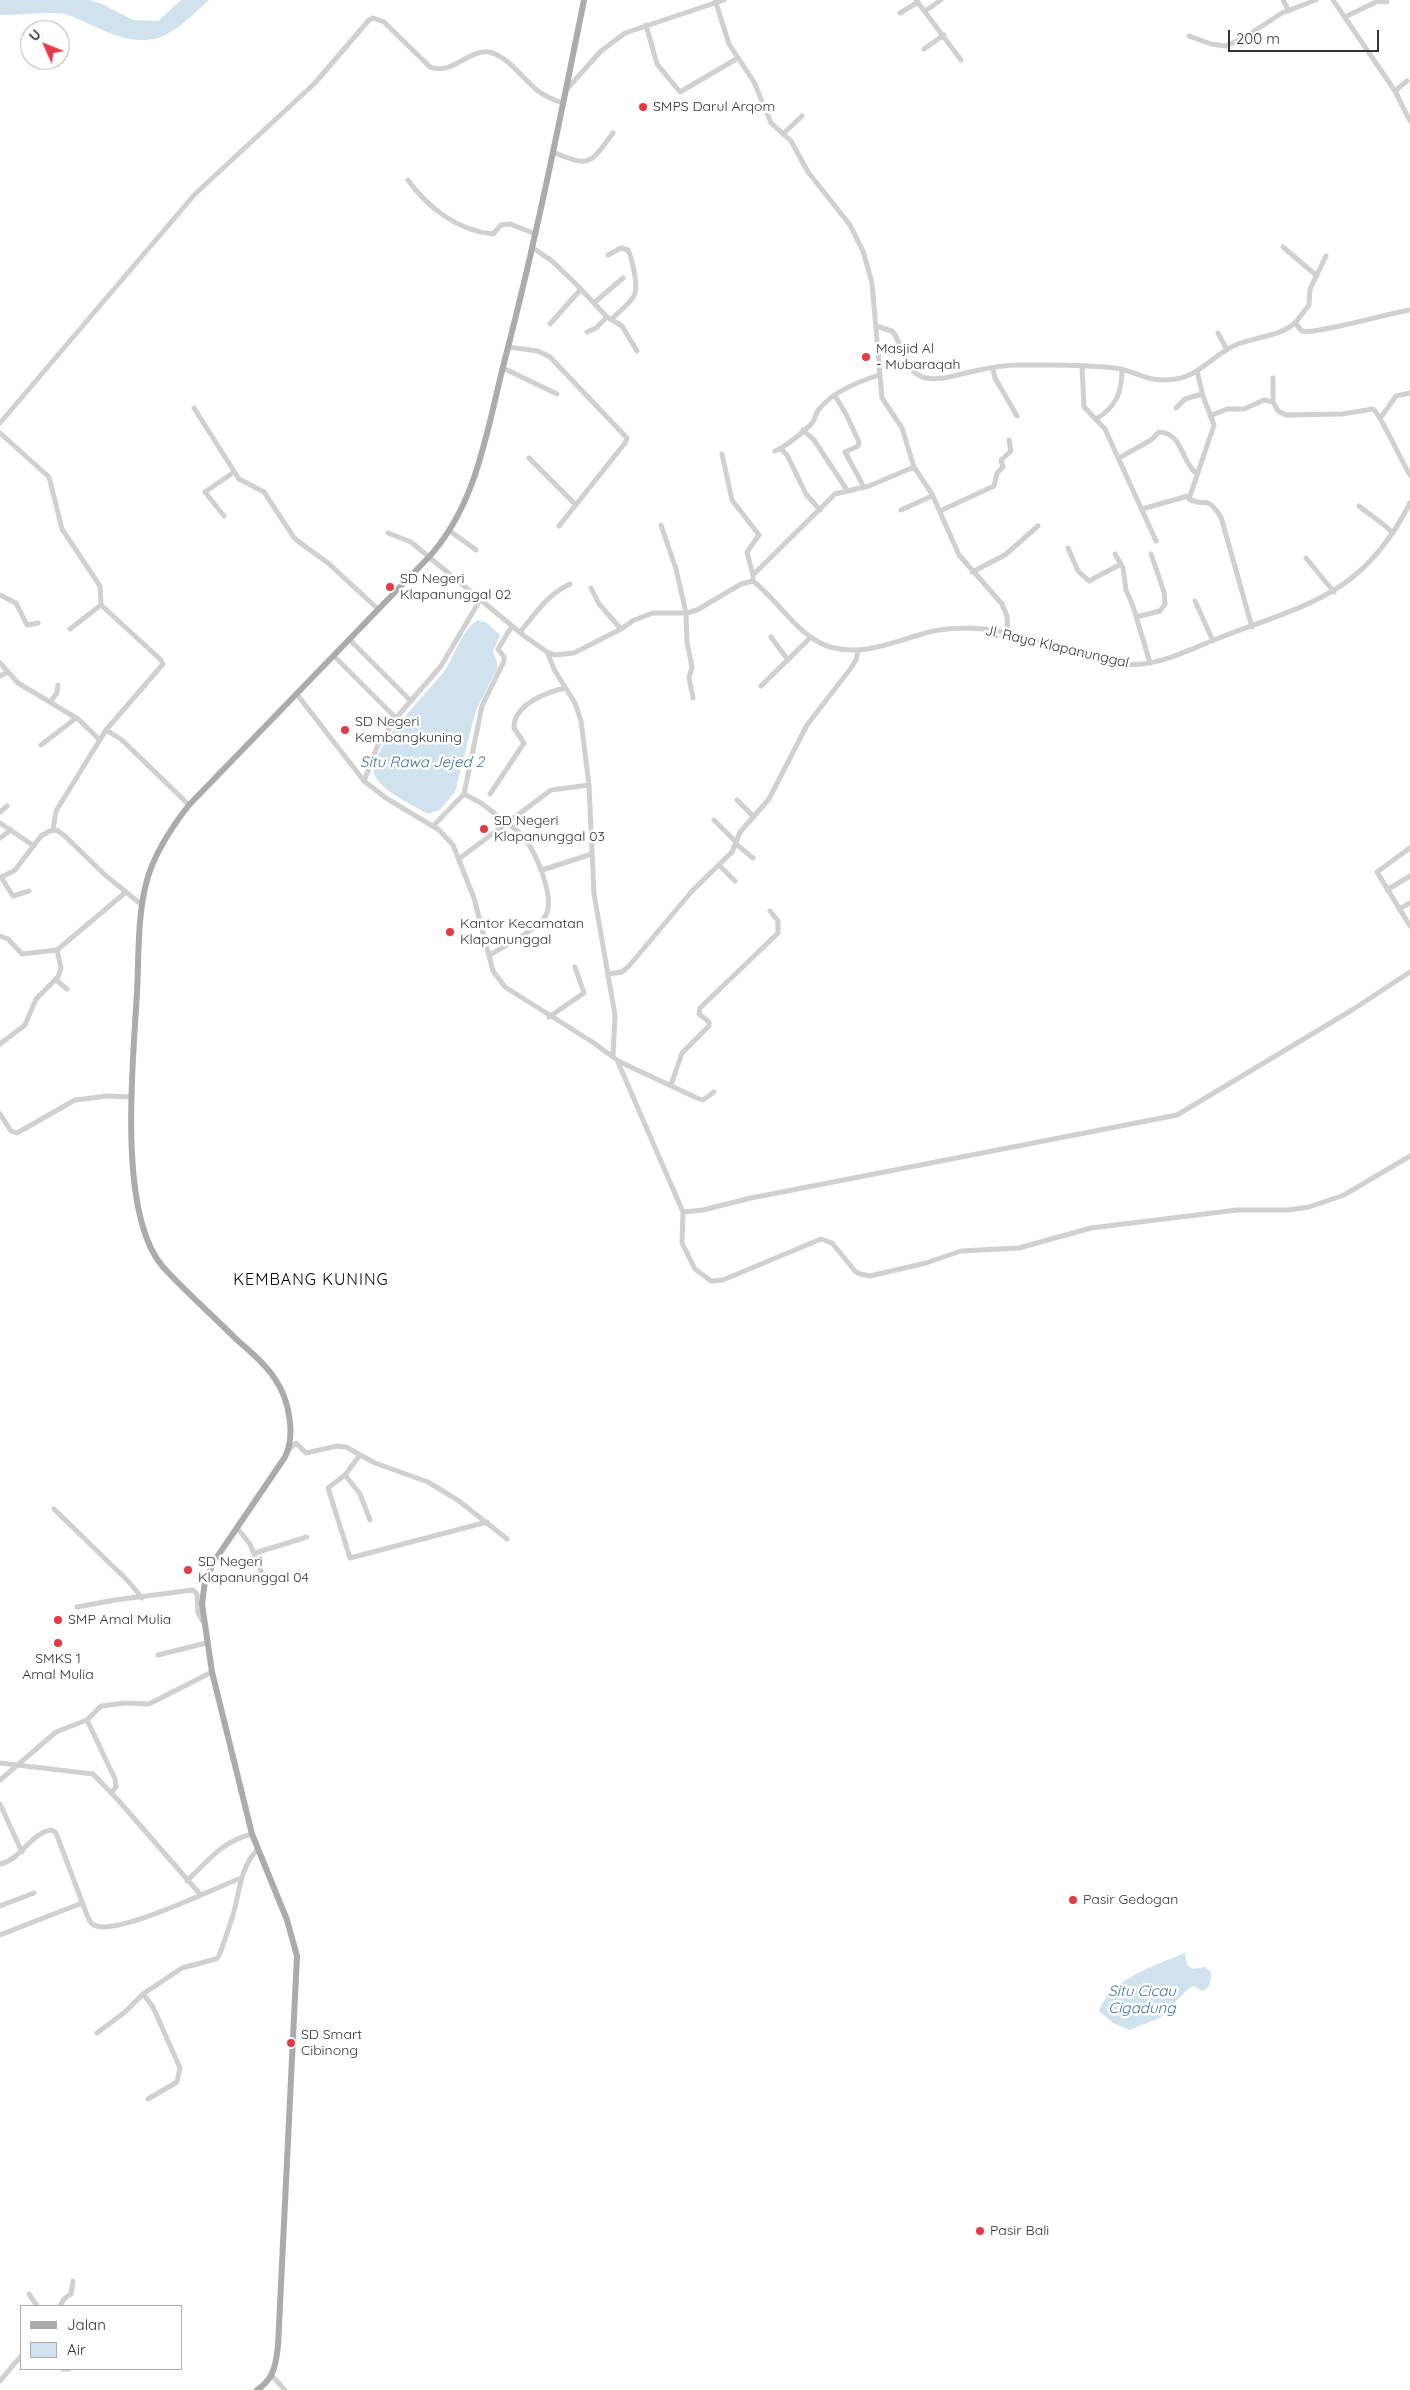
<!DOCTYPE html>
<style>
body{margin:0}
#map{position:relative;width:1410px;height:2390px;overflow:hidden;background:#fff;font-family:Quicksand,sans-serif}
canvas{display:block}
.legend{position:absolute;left:20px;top:2305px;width:162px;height:65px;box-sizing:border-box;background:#fff;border:1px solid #adadad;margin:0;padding:6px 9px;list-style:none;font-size:15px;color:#333}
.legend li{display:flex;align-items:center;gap:10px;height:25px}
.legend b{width:25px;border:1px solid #adadad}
.north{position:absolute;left:20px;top:20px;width:50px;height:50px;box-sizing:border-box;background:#fff;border:1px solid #adadad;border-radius:50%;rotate:314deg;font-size:14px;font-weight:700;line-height:20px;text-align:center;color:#333}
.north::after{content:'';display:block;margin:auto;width:18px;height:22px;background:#e63946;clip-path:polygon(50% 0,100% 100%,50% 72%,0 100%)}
.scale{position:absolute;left:1228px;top:30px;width:151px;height:22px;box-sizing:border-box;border:2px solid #333;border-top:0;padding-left:6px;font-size:15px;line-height:18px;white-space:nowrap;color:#333;-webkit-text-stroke:4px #fff;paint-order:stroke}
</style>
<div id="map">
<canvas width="1410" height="2390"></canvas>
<ul class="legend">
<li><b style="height:6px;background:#ababab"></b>Jalan</li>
<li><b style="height:14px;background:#cfe2ee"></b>Air</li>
</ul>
<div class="north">U</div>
<div class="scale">200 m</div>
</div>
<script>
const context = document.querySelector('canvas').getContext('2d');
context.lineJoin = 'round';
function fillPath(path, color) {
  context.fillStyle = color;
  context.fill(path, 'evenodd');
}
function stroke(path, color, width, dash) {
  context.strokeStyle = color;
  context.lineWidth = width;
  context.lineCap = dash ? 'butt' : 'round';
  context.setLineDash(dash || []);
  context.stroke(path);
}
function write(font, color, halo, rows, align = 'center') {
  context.font = font + ' Quicksand,sans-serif';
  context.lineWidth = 5;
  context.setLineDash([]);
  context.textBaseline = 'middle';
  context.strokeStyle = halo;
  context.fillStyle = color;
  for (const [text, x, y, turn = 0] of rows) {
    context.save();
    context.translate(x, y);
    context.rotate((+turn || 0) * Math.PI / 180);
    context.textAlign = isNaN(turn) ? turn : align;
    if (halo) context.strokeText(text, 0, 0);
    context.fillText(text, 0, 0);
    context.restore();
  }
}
fillPath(new Path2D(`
 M0 0H89L102 4 133 20 158 21 181 0H209C176 30 160 51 112 34 96 28 81 19 65 14 52 11 16 15 0 15Z
 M478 620 487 623 500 635 493 651 497 661V669L476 710 455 792 440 810 428 814C415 806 377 789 374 773 370 747 429 692 445 670 456 654 461 630 478 620Z
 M1185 1953 1187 1965 1193 1969 1205 1967 1211 1972C1211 1981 1211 1988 1202 1991L1194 1986 1188 1989 1160 2018 1129 2030 1113 2023 1099 2011C1110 1979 1156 1965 1185 1953Z`), '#cfe2ee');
stroke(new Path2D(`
 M715 0 729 44 754 82 771 123 791 141 808 172 850 225 863 251 872 283 882 398 902 428 914 467 932 494 959 555 1002 604 1007 616 1008 633
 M916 0 961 60
 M1283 0 1289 11
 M1333 0 1395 91 1410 121
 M925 11 941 0
 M900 13 918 2
 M1345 17 1378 1 1387 2
 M646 25 657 64 680 92 738 58
 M1189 36 1211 44 1225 46 1242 39 1282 13 1316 0
 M924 49 944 35
 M566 90 601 51 625 33 724 0
 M1395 91 1407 81
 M783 134 802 116
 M553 152C590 168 590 164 613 133
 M408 180C427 207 458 231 493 234L501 225 510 224 536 234
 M1283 247 1317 276
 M533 248 552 261 577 285 607 317 622 326 637 351
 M608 255 621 248 628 250C632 258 638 285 635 293 633 302 618 312 612 319
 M594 303 623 278
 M1295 323 1309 305 1310 289 1326 256
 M550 324 581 289
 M876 326 892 331C905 346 903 373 926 378 942 381 959 374 975 371 988 368 1005 365 1020 365 1051 365 1083 364 1114 368 1139 371 1147 384 1176 379 1201 375 1216 352 1238 344 1256 337 1280 336 1295 323L1302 331C1314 335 1390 313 1410 310
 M587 332 596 328 607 317
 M1218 333 1227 350
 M508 347 538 351 550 357 627 438 625 443 559 526
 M1082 366 1084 407 1105 429 1156 541
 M503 368 557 394
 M993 369 995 378 1017 416
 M1197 371 1203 396 1214 425 1189 499C1207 509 1204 492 1221 517L1252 627
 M1273 378V402
 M835 396 846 414 859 442 858 446 845 452 864 487
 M194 408 239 479 264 492 295 539 328 563 378 609
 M1176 408 1185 399 1202 394
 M1210 416 1227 409H1244L1264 400 1273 402 1278 411 1286 415 1342 414 1373 409C1380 413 1402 463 1410 475
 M1381 417 1396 396 1410 393
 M1096 419C1116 407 1122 393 1122 369
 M0 423 195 194 315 83 369 20 373 18 384 22 430 67C451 76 469 49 489 52 508 56 524 80 538 91 546 97 554 100 563 103
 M803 430 814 440 847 490
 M0 433 49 477 62 529 100 586 101 605 160 659 163 664 106 730 56 811 53 830
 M781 449 787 455 806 494 820 510
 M775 451C784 448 806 430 812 423 815 419 816 413 819 409 834 391 858 382 879 375
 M722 454 732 500 759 535 747 552 753 575
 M529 458 576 505
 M1119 458 1151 440 1159 432C1183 433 1181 462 1197 474
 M1359 506C1371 516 1382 522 1393 533
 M1142 509 1188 496
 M901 510 932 496
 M940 511 994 486 997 473 1003 467 1001 460 1011 451 1009 440
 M224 516 205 492 234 472
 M661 525 676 569 686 613 687 642 692 667 689 678 693 698
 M450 531 476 550
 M388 533 411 542 523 635 547 652 555 655 574 653 621 629 634 620 653 613H687L697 610 741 584 753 581C779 601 798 637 830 647 863 656 891 643 922 634 937 629 955 628 971 628 1024 630 1072 657 1125 664 1156 668 1190 649 1219 638 1307 604 1363 596 1410 503
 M1068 548 1078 571 1089 581 1121 564
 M1115 554 1123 568 1126 590 1133 606 1150 663
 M1306 558 1334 592
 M972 572 1005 555 1038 526
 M753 581V575L835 494 869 486 914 467
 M591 588 599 604 621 629
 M0 595 16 603 27 625 38 623
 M1195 601 1213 641
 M1136 617 1160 611 1165 604 1164 592 1151 554
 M70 629 101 605
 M520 632C535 614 548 594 570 584
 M771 637 788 660
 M349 639 411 701
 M547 652 555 671 575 703 581 721 589 785 594 894 615 1015 613 1056
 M334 656 396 718
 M0 663 18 683 78 719 100 740
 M0 676 8 672
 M761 686 811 637
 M296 693 364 781 386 798 439 830 453 845 474 898 493 971 505 987 594 1043 617 1060 683 1212 682 1243 695 1269 711 1281 723 1280 821 1239 832 1243 855 1271 860 1274 870 1276 926 1263 961 1251 1019 1248 1091 1228 1237 1210H1288L1309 1207 1344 1195 1410 1156
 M50 702 57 693 58 685
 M106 730 122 740 189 805
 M41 745 76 718
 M364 781 378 745 396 718 441 666 480 600
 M464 794 481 803 507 823 551 790 589 785
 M490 794 524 743 514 728C513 705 547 692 565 688
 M737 800 754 817
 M0 812 7 806
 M714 820 736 842
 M0 823 34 846
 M433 826 464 794 482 706 504 661V657L498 649 512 626
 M0 838 11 830
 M735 843 753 858
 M1410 848 1377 872 1410 926
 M460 858 507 823C513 827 520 832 524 838 536 852 555 897 546 915 539 929 504 946 490 955
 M719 865 735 881
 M542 870 592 854
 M1 877 13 896 29 891
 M0 878 15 870 41 836 50 831 57 830 66 837 105 875 142 905
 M1387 890 1410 876
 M1399 909 1410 903
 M0 936 8 939 22 954 57 950 126 892
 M608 974 622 972 629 966 692 891 732 852 740 832 769 799 807 725 851 668 856 660 858 651
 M56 980 67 989
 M549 1017 584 993 575 967
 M0 1044 25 1025 36 999 58 977 61 968 57 950
 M618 1061 697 1098 703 1100 714 1092
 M671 1085 682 1053 709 1026V1022L699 1014 700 1008 778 933V921L770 911
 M0 1114 11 1131 17 1133 75 1100 108 1096 130 1097
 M683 1212 703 1210 751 1198 1177 1115 1352 1010 1410 972
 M289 1449 296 1443 306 1453 337 1446 346 1447 375 1463 428 1482 459 1501 507 1539
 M360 1455 345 1475 328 1488 350 1558 487 1522
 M345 1475 360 1494 370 1520
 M54 1509 129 1582 142 1598
 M237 1528 250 1544 261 1571
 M255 1553 307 1537
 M77 1607 115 1600 193 1590 197 1594 198 1613 205 1625
 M158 1655 206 1643
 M87 1720 115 1779 116 1787 111 1793
 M0 1763 93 1774 118 1800 200 1894
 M0 1780 56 1732 87 1720 101 1706 125 1703 149 1704 212 1672
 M0 1804 22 1852
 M0 1864C22 1859 31 1832 52 1830L56 1833 87 1915C89 1919 90 1923 94 1925 115 1937 215 1888 241 1878
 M187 1881C210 1859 221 1842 252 1834
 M0 1906 34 1893
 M0 1935 82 1903
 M97 2033 125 2012 143 1994
 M148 2099 177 2082 180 2068 153 2007 143 1994 182 1968 216 1959 219 1956C224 1942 229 1928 233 1915 240 1891 240 1867 258 1849
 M29 2294 37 2306
 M60 2306 64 2299 71 2294 73 2281
 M63 2369H69
 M272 2376 285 2390
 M0 2381 21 2356`), '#d0d0d0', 5);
stroke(new Path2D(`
 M257 2390C274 2379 276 2364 278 2346L297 1956 287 1920 252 1834 212 1672 202 1604 205 1581 215 1560 285 1457C296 1435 289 1399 275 1379 265 1363 249 1351 235 1338 211 1314 186 1292 163 1267 117 1214 133 1062 137 993 139 956 137 917 147 880 155 852 171 828 189 805L428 558C478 504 487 428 505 359 536 240 560 120 584 0`), '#ababab', 6);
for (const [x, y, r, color] of [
 [643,107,5,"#e63946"],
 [866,357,5,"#e63946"],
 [390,587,5,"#e63946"],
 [345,730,5,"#e63946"],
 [484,829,5,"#e63946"],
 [450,932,5,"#e63946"],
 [188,1570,5,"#e63946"],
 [58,1620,5,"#e63946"],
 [58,1643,5,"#e63946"],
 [1073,1900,5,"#e63946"],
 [291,2043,5,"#e63946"],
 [980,2231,5,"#e63946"]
]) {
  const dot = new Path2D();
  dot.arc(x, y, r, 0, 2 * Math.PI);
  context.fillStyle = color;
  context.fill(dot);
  stroke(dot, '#fff', 2);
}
write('14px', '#333', '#fff', [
 ["SMPS Darul Arqom",653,107],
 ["Masjid Al",876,349],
 ["- Mubaraqah",876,365],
 ["SD Negeri",400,579],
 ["Klapanunggal 02",400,595],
 ["SD Negeri",355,722],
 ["Kembangkuning",355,738],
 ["SD Negeri",494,821],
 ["Klapanunggal 03",494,837],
 ["Kantor Kecamatan",460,924],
 ["Klapanunggal",460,940],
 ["SD Negeri",198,1562],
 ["Klapanunggal 04",198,1578],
 ["SMP Amal Mulia",68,1620],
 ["SMKS 1",58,1659,"center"],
 ["Amal Mulia",58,1675,"center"],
 ["Pasir Gedogan",1083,1900],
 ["SD Smart",301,2035],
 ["Cibinong",301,2051],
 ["Pasir Bali",990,2231]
], 'left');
write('14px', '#333', '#fff', [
 ["Jl. Raya Klapanunggal",1057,647,13]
]);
write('italic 15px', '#3f7597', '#fff', [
 ["Situ Rawa Jejed 2",422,762],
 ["Situ Cicau",1142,1991],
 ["Cigadung",1142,2008]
]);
context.letterSpacing = '1px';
write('16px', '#000', '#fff', [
 ["KEMBANG KUNING",311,1280]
]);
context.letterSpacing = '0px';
</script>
